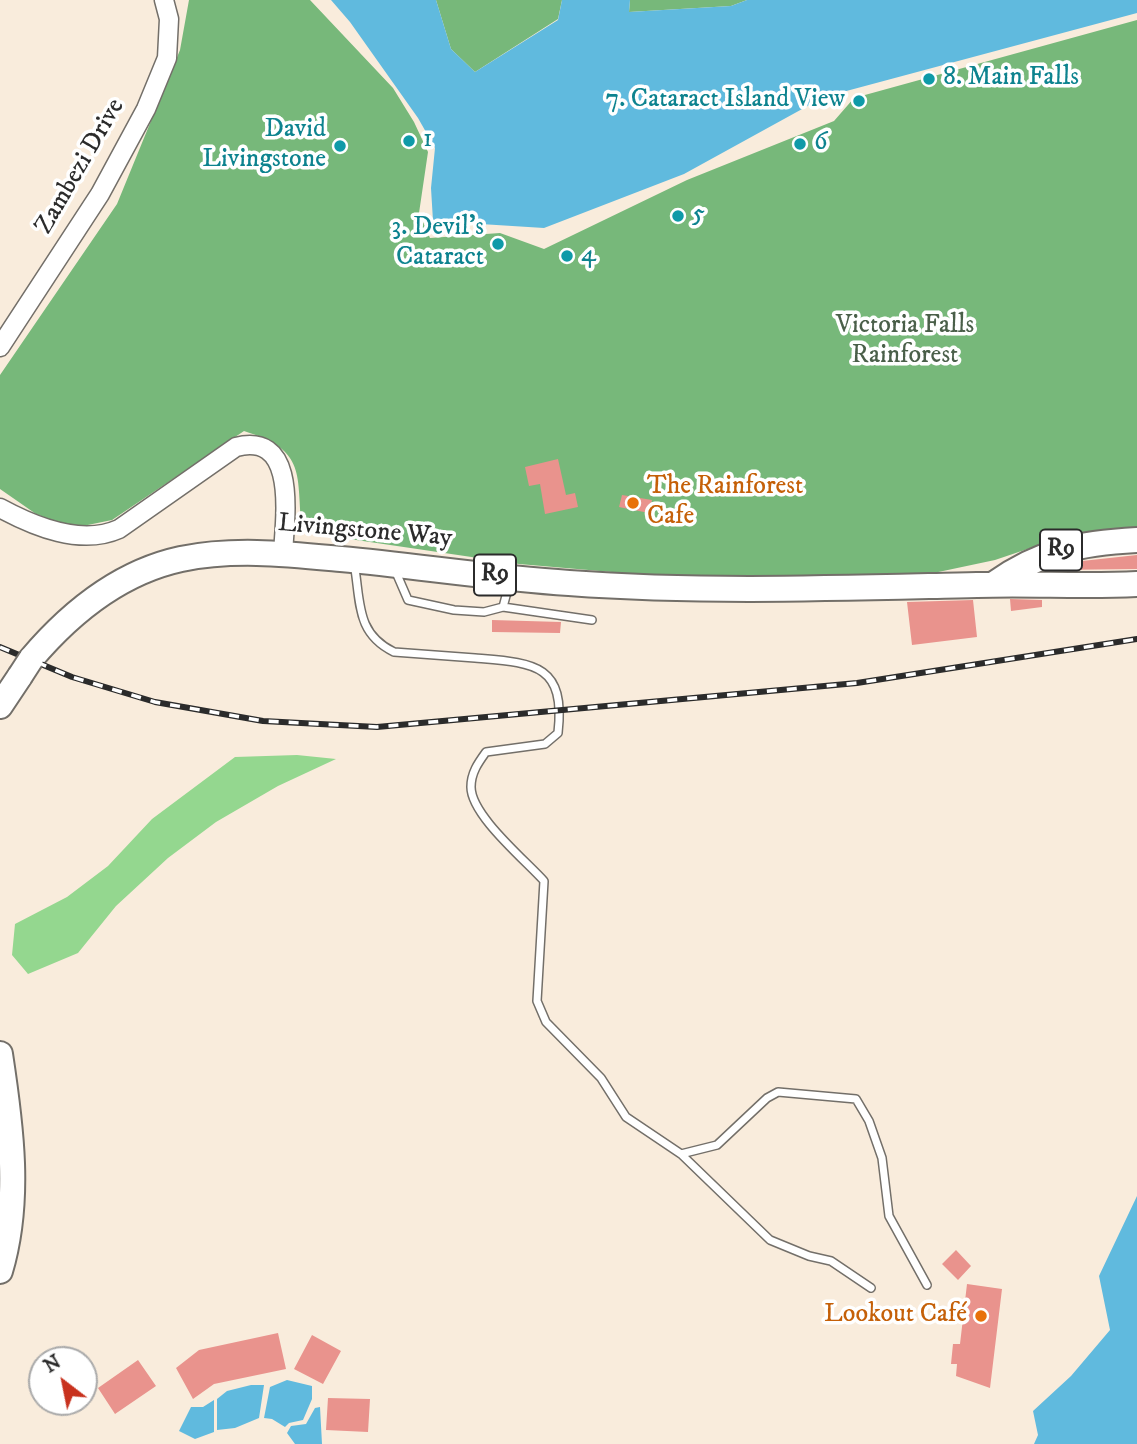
<!DOCTYPE html>
<meta charset="utf-8">
<style>
body{margin:0}
#map{position:relative;width:1137px;height:1444px;overflow:hidden;background:#f9ecdc;font-family:"IM FELL DW Pica",serif}
canvas{display:block}
.north{position:absolute;left:28px;top:1346px;width:70px;height:70px;box-sizing:border-box;background:#fff;border:2px solid #aaa;border-radius:50%;rotate:328deg;font-size:19px;font-weight:700;line-height:28px;text-align:center;color:#2b2b2b}
.north::after{content:'';display:block;margin:auto;width:24px;height:32px;background:#c8321e;clip-path:polygon(50% 0,100% 100%,50% 72%,0 100%)}
</style>
<div id="map">
<canvas width="1137" height="1444"></canvas>
<div class="north">N</div>
</div>
<script>
const context = document.querySelector('canvas').getContext('2d');
context.lineJoin = 'round';
function fillPath(path, color) {
  context.fillStyle = color;
  context.fill(path, 'evenodd');
}
function stroke(path, color, width, dash) {
  context.strokeStyle = color;
  context.lineWidth = width;
  context.lineCap = dash ? 'butt' : 'round';
  context.setLineDash(dash || []);
  context.stroke(path);
}
function write(font, color, halo, rows, align = 'center') {
  context.font = font + ' "IM FELL DW Pica",serif';
  context.lineWidth = 7;
  context.setLineDash([]);
  context.textBaseline = 'middle';
  context.strokeStyle = halo;
  context.fillStyle = color;
  for (const [text, x, y, turn = 0] of rows) {
    context.save();
    context.translate(x, y);
    context.rotate((+turn || 0) * Math.PI / 180);
    context.textAlign = isNaN(turn) ? turn : align;
    if (halo) context.strokeText(text, 0, 0);
    context.fillText(text, 0, 0);
    context.restore();
  }
}
fillPath(new Path2D(`
 M297 755 336 759 278 786 216 822 168 858 116 906 78 953 28 974 12 955 15 924 67 897 108 866 152 819 235 757Z`), '#94d78f');
fillPath(new Path2D(`
 M189 0H310L393 88 414 122 428 152 419 213 430 238 500 233 544 249 687 180 834 121 854 98 1137 20V532L1121 529 1060 538 995 560 910 578 693 579 519 564 302 532C296 474 308 451 244 431L112 520 73 528 36 514 0 489V375L117 204 180 50Z
 M436 0H562L558 19 475 72 451 49Z
 M630 0H747L731 6 629 12Z`), '#77b87a');
fillPath(new Path2D(`
 M331 0H436L451 49 475 72 558 20 562 0H630L629 12 731 6 747 0H1137V13L824 97 684 174 544 228 433 221 431 188 435 148 418 118 350 22Z
 M1137 1196V1444H1034L1038 1435 1033 1411 1071 1376 1110 1330 1099 1276Z
 M287 1380 312 1386V1399L303 1420 289 1423 285 1427 272 1419 264 1418 270 1387Z
 M251 1385H264L259 1418 235 1428 217 1430V1399L227 1391Z
 M214 1400V1432L195 1439 179 1431 191 1407H203Z
 M320 1407 322 1444H295L287 1433 291 1426 306 1424 315 1408Z`), '#60bade');
fillPath(new Path2D(`
 M558 459 566 495 575 493 578 507 545 514 540 484 529 486 525 467Z
 M622 495 652 500 649 513 619 507Z
 M1137 555V569L1053 570 1082 561Z
 M1010 599 1042 600V607L1011 611Z
 M973 600 977 637 912 645 907 602Z
 M492 620 561 622 560 633 492 632Z
 M956 1250 971 1266 958 1280 942 1264Z
 M967 1284 1002 1289 990 1388 956 1376 957 1364H951L953 1344H960Z
 M278 1333 286 1369 214 1384 193 1399 176 1368 199 1350Z
 M312 1335 341 1351 323 1384 294 1369Z
 M138 1360 156 1386 115 1414 98 1388Z
 M328 1398 370 1399 368 1432 326 1430Z`), '#e9938d');
const service = new Path2D(`
 M354 563C361 601 355 633 394 652 421 654 448 656 475 658 533 663 566 663 558 733L545 744 486 752C478 763 471 773 471 787 471 815 524 859 544 881L537 1001 546 1022 601 1078 626 1117 681 1154 770 1240 809 1256 831 1261 871 1288
 M395 570 408 600 454 610 484 612 503 607 592 620
 M503 607 510 581
 M681 1154 717 1145 767 1098 778 1092 856 1099 869 1121 882 1158 889 1216 927 1285`);
const tertiary = new Path2D(`
 M0 347 100 194 146 109 167 58 169 19 164 0
 M0 508C35 527 81 546 119 529L236 447C298 431 285 518 283 553`);
const trunk = new Path2D(`
 M994 584C1040 551 1080 543 1137 540
 M31 659C70 613 121 572 181 559 234 548 288 554 341 559 417 566 493 578 569 583 705 593 841 588 977 585 1030 583 1083 587 1137 584
 M0 706 20 676
 M0 1054C11 1126 21 1201 0 1271`);
stroke(service, '#736f69', 10);
stroke(tertiary, '#736f69', 21);
stroke(trunk, '#736f69', 28);
stroke(service, '#fff', 7);
stroke(tertiary, '#fff', 18);
stroke(trunk, '#fff', 24);
const rail = new Path2D(`
 M0 647 72 677 155 702 263 721 377 727 857 683 1137 639`);
stroke(rail, '#2b2b2b', 6);
stroke(rail, '#fff', 3.5, [10]);
const trunkBridge = new Path2D(`
 M20 676 31 659`);
stroke(trunkBridge, '#736f69', 28, []);
stroke(trunkBridge, '#fff', 24);
for (const [x, y, r, color] of [
 [929,79,7,"#0f9aa8"],
 [859,101,7,"#0f9aa8"],
 [409,141,7,"#0f9aa8"],
 [800,144,7,"#0f9aa8"],
 [340,146,7,"#0f9aa8"],
 [678,216,7,"#0f9aa8"],
 [498,244,7,"#0f9aa8"],
 [567,256,7,"#0f9aa8"],
 [633,503,7,"#e8710a"],
 [981,1316,7,"#e8710a"]
]) {
  const dot = new Path2D();
  dot.arc(x, y, r, 0, 2 * Math.PI);
  context.fillStyle = color;
  context.fill(dot);
  stroke(dot, '#fff', 2.5);
}
for (const [x, y, w] of [
 [1061,550,42],
 [495,575,42]
]) {
  const box = new Path2D();
  box.roundRect(x - w / 2, y - 20.5, w, 41, 5);
  context.fillStyle = '#fff';
  context.fill(box);
  stroke(box, '#2b2b2b', 2);
}
write('bold 24px', '#2b2b2b', null, [
 ["R9",1061,550],
 ["R9",495,575]
]);
write('26px', '#0d838f', '#fff', [
 ["8. Main Falls",943,79],
 ["7. Cataract Island View",845,101,"right"],
 ["David",326,131,"right"],
 ["Livingstone",326,161,"right"],
 ["1",423,141],
 ["6",814,144],
 ["5",692,216],
 ["3. Devil's",484,229,"right"],
 ["Cataract",484,259,"right"],
 ["4",581,256]
], 'left');
write('26px', '#2b2b2b', '#fff', [
 ["Zambezi Drive",81,167,-60],
 ["Livingstone Way",365,532,5]
]);
write('26px', '#4a5f49', '#fff', [
 ["Victoria Falls",905,327],
 ["Rainforest",905,357]
]);
write('26px', '#c56008', '#fff', [
 ["The Rainforest",647,488],
 ["Cafe",647,518],
 ["Lookout Café",967,1316,"right"]
], 'left');
</script>
